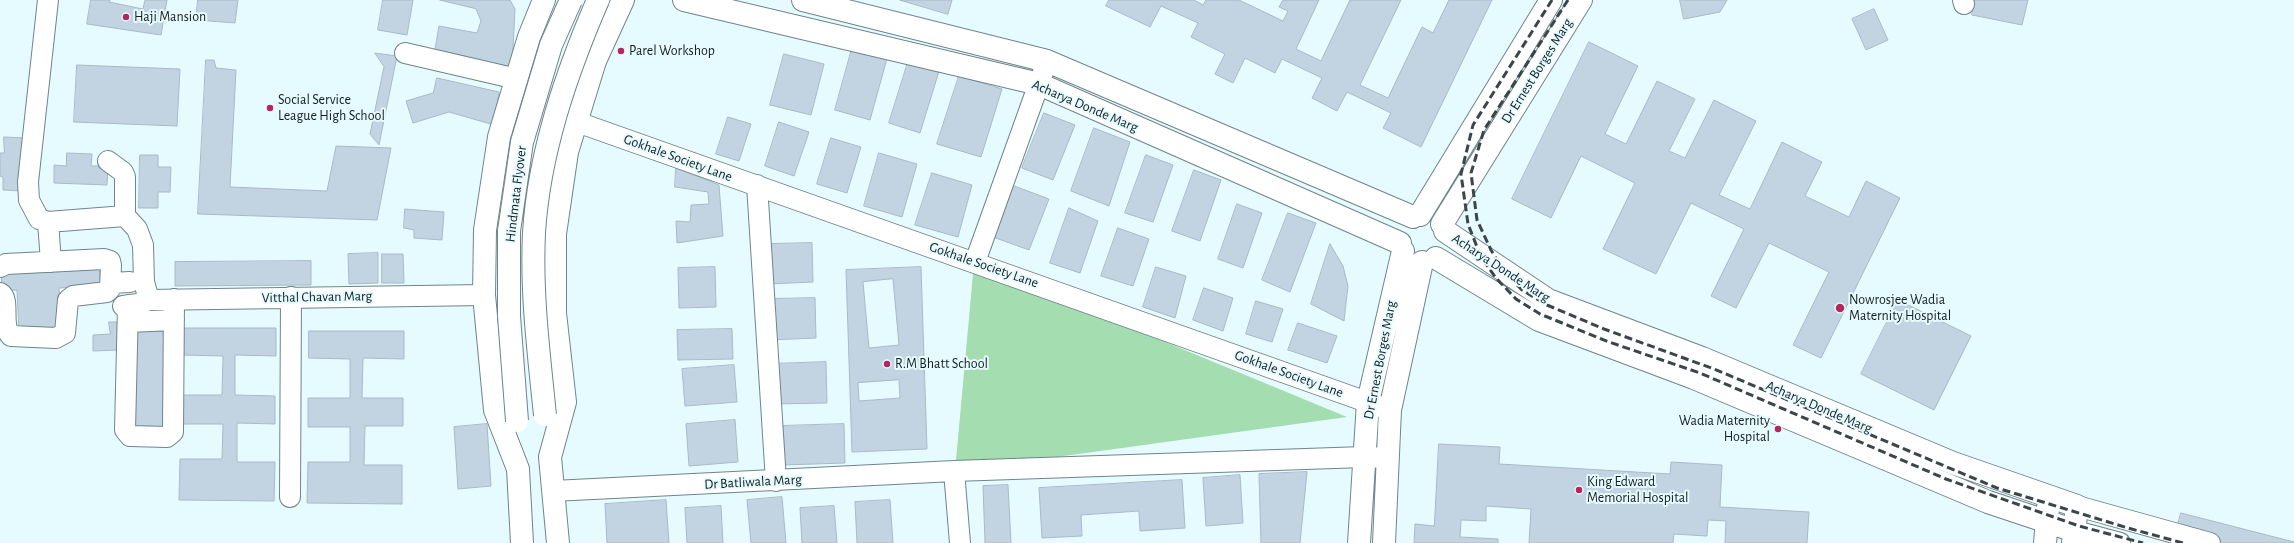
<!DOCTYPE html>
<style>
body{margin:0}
canvas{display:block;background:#e6fbff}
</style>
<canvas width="2294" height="543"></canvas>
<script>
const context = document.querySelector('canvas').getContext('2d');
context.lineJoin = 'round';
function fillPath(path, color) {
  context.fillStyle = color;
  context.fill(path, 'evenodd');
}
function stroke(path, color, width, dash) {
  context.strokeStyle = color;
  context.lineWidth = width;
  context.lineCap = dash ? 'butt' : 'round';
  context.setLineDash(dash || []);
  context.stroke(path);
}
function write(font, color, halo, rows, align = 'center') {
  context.font = font + ' "Alegreya Sans",sans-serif';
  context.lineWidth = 4;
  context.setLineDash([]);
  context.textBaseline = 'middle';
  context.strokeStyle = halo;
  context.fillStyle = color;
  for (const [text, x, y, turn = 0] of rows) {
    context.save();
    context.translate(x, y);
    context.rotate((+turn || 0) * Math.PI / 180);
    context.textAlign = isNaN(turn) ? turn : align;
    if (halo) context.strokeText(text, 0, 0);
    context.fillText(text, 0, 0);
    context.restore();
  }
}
fillPath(new Path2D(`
 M974 263 1347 417 955 471Z`), '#a4ddb0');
const building = new Path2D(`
 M91 0H110L109 2 143 9 145 0H167L161 35 87 24Z
 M198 0H238L235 23 196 20Z
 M383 0H413L407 35 378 30Z
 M440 0H510L515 9 512 69 434 55 439 26 477 33 481 21 476 9Z
 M900 0H952L948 14Z
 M1109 0H1194L1203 5 1206 0H1239L1283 21 1288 11 1279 7 1283 0H1319L1296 49 1321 61 1350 0H1401L1360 85 1388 98 1422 27 1433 33 1449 0H1492L1421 147 1383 128 1391 113 1347 92 1337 111 1312 98 1322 78 1282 59 1275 73 1245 58 1233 83 1215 74 1225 54 1191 37 1198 23 1161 6 1150 27 1106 6Z
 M1680 0H1727L1720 12 1684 19Z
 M1975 0H2028L2022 25 1972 15Z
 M1874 9 1888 40 1866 50 1852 19Z
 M1589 42 1638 66 1605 134 1626 144 1657 81 1695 99 1669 151 1685 158 1714 100 1756 121 1719 195 1750 209 1782 142 1822 162 1805 196 1849 217 1866 181 1900 198 1821 358 1793 345 1829 272 1769 243 1736 308 1711 296 1744 229 1691 203 1656 274 1603 249 1635 183 1581 156 1551 218 1512 199Z
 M853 45 888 55 870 120 835 110Z
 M375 53 397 56 379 145 370 134 384 67Z
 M784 54 824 64 811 115 770 105Z
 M909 59 940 68 920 133 889 123Z
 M206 60H214L216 68 236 70 230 187 327 191 336 146 391 148 377 220 198 214Z
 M77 65 180 69 177 126 74 122Z
 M959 76 1002 89 981 157 937 144Z
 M437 78 499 92 494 125 449 112 413 123 406 101 433 93Z
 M1044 113 1075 125 1053 180 1022 168Z
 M728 117 751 124 739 161 716 154Z
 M779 122 809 132 794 176 765 166Z
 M1094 128 1130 142 1109 206 1071 191Z
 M4 137 25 138 21 191 3 190V177L0 176V153H4Z
 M831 138 861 147 847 193 817 184Z
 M67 153 92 154 91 166H108L107 185 54 183V165L66 166Z
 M879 153 917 164 902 217 864 206Z
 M140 155H158V167H171L170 192H158V208H139Z
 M1146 155 1173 165 1153 222 1125 213Z
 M676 168 719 185 723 236 677 243 676 221 690 222 691 205 709 204 708 192 675 187Z
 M1194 170 1221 180 1200 241 1172 231Z
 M932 173 972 185 958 237 915 225Z
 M1009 184 1049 199 1029 250 990 236Z
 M1237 204 1262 213 1243 268 1218 259Z
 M1069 208 1098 221 1080 273 1050 263Z
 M405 209 444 212 442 240 414 238V230L404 228Z
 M1288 213 1316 223 1290 292 1262 280Z
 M1118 228 1149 239 1133 286 1101 276Z
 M812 243 813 282 769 284 767 244Z
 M1330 244 1343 266 1348 286 1344 321 1311 304Z
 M378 253V283L349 284 348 254Z
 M382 254H403L404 283H382Z
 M311 261V285L175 286V262Z
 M99 264 101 285 59 288 61 328 19 331 17 290 2 291 1 270Z
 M715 267 716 307 679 308 678 268Z
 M921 267 927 449 852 452 846 270ZM893 279 899 345 869 348 863 282ZM899 380 900 398 859 401 858 383Z
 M1156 267 1186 276 1175 318 1143 307Z
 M1204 288 1233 298 1223 331 1193 320Z
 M815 298 816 338 769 340 768 299Z
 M1898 300 1971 336 1934 410 1861 374Z
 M1256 301 1283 309 1272 342 1246 334Z
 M109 322H117L119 350 93 351V335L110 334Z
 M170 322 169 431 130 429 134 323Z
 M1298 323 1337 336 1327 363 1288 350Z
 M182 328H276V356L235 355V395L275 396V424L237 423V462H275L274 501 179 500 180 459H222L223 424H180L181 395H222L223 356 181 355Z
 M732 329 733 359 678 360 677 330Z
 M309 331H404V359L363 358 362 398H403V426H365L364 465H402V504L307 503 308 462H350V427H308V398H350V359L309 358Z
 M826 362 827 403 771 404 770 364Z
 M734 365 737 402 685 406 682 369Z
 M735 420 738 462 689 466 686 424Z
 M487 424 491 486 458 489 454 427Z
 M844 424 845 463 783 465 782 426Z
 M1439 444 1500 447 1499 464 1670 474 1671 462 1722 465 1720 507 1809 512 1807 543H1725L1726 521 1708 520 1707 536 1674 534 1673 543H1529L1531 509 1486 506V521L1461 520 1460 537 1498 539V543H1414L1415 524 1434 526Z
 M1307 472 1300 543H1261L1259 474Z
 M1240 475 1243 523 1206 526 1203 478Z
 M1182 480 1185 528 1140 531 1139 511 1081 515 1082 536 1042 538 1039 488Z
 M1008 485 1011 543H985L983 486Z
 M782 497 786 543H751L747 500Z
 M666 500 669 543H607L605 504Z
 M890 500 893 543H857L855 502Z
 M721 506 723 543H687L685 508Z
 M834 506 837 543H802L800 508Z
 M2181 513 2294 542V543H2173Z`);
fillPath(building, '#c2d4e2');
stroke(building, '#a8bac8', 1);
const minor = new Path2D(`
 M48 0 28 182 29 200 39 219 48 222 125 216 137 229 143 245 144 282 149 300
 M1963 0 1964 4
 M405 53 517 79
 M577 122 1384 408
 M108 161 123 172 125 177V216
 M757 185 776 481
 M48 222 51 262
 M975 262 1047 61
 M0 267 6 264 104 259 110 261 111 265 110 289 107 292 73 296 68 300 65 333 56 338 11 336C0 326 11 299 0 293
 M111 283 130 282
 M128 305 125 430 130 436 167 437 173 432 174 299
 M123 306 138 304 149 300 484 295
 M128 322 174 320
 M954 471 960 543
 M553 491 954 471 1364 457 1388 458
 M290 497 291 297
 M2077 506 2210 543
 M2075 531 2120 543`);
const major = new Path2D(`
 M684 0 1039 84 1400 243
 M803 0 1047 61 1413 217
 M1420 215 1551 0
 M1442 224 1581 0
 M1445 231 1548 300 1702 358 1953 463 2077 506 2073 543
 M1436 258 1539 320 1694 378 1988 502 2075 531
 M1359 543 1368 402 1403 251
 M1384 543 1390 410 1422 262
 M2045 543 2048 508`);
const highway = new Path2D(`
 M522 543 518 469 495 410 484 295 485 230 499 137 529 37 544 0
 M558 543 550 457 565 402 555 313V234L567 152 595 61 623 0`);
stroke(minor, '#6e858a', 22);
stroke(major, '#6e858a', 24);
stroke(highway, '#6e858a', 24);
stroke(minor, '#fff', 20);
stroke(major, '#fff', 22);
stroke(highway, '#fff', 22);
stroke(new Path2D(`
 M1552 0 1473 125 1461 174 1468 224 1481 257 1496 278 1516 299 1540 314 1609 342 1700 373 1946 479 2079 526 2143 543
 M1568 0 1484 130 1471 173 1477 220 1491 250 1503 270 1522 290 1547 305 1604 329 1714 369 1997 488 2128 528 2183 543`), '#3b4649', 3, [8, 4]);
const highwayBridge = new Path2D(`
 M545 415C539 355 531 294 534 233 539 153 566 74 598 0
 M517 421 509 316V231L522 142 551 45 571 0`);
stroke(highwayBridge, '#6e858a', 24, []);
stroke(highwayBridge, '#fff', 22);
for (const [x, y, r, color] of [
 [126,17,4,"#b5275c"],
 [621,51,4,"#b5275c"],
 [270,108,4,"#b5275c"],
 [1840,308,5,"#b5275c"],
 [887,364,4,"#b5275c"],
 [1778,429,4,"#b5275c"],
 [1579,490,4,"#b5275c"]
]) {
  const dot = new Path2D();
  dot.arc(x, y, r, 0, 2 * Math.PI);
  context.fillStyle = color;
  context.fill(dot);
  stroke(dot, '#e6fbff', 1.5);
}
write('14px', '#151e20', '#e6fbff', [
 ["Haji Mansion",134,17],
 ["Parel Workshop",629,51],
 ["Social Service",278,100],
 ["League High School",278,116],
 ["Nowrosjee Wadia",1849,300],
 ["Maternity Hospital",1849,316],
 ["R.M Bhatt School",895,364],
 ["Wadia Maternity",1770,421,"right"],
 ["Hospital",1770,437,"right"],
 ["King Edward",1587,482],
 ["Memorial Hospital",1587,498]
], 'left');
write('14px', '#151e20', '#e6fbff', [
 ["Dr Ernest Borges Marg",1537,71,-58],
 ["Acharya Donde Marg",1085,106,23],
 ["Gokhale Society Lane",678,158,20],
 ["Hindmata Flyover",516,194,-83],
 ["Gokhale Society Lane",984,265,19],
 ["Acharya Donde Marg",1501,268,33],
 ["Vitthal Chavan Marg",317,297,-1],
 ["Dr Ernest Borges Marg",1380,360,-79],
 ["Gokhale Society Lane",1289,374,20],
 ["Acharya Donde Marg",1819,407,23],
 ["Dr Batliwala Marg",753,482,-3]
]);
</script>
